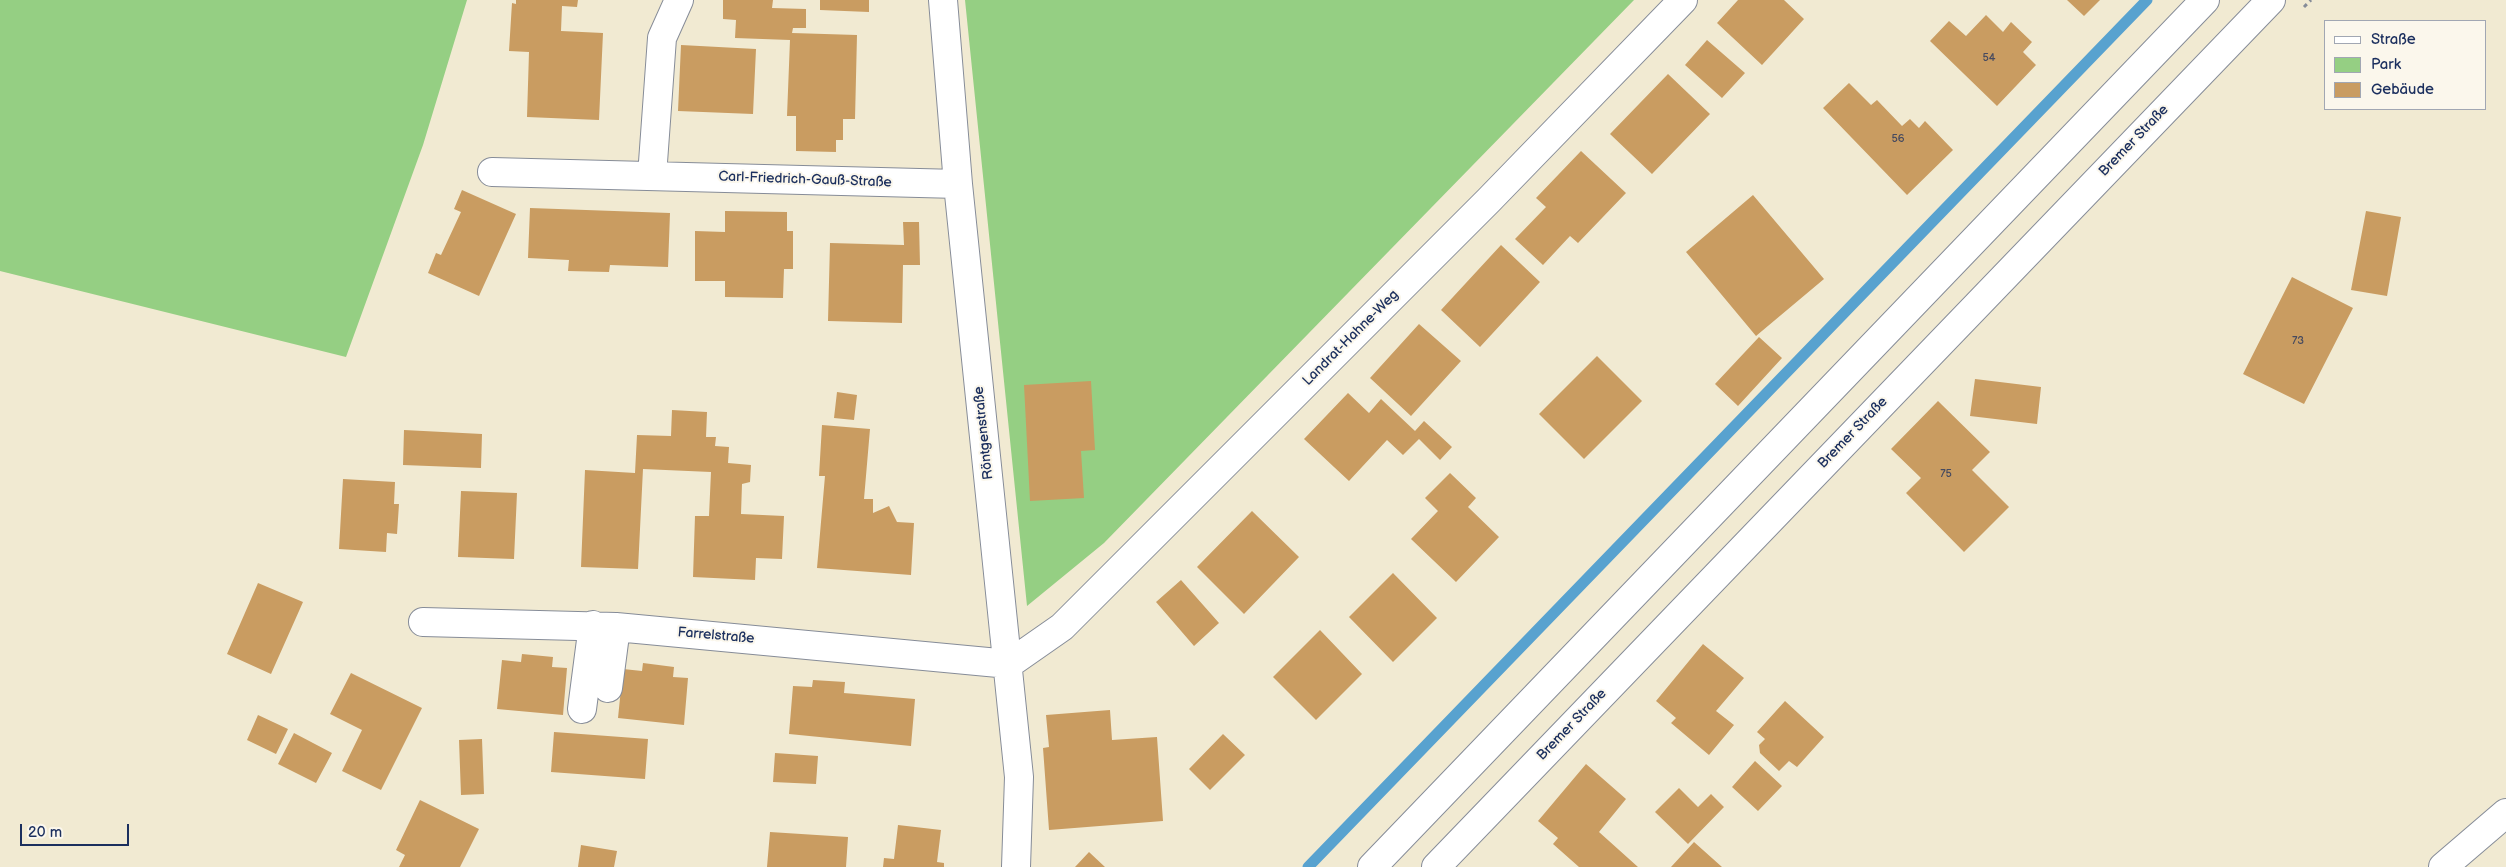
<!DOCTYPE html>
<meta charset="utf-8">
<style>
body{margin:0}
#map{position:relative;width:2506px;height:867px;overflow:hidden;background:#f1ead2;font-family:"Balsamiq Sans",sans-serif}
canvas{display:block}
.legend{position:absolute;left:2324px;top:20px;width:162px;height:90px;box-sizing:border-box;background:#fbf7ec;border:1px solid #a1a7b3;margin:0;padding:6px 9px;list-style:none;font-size:15px;color:#1b2f5e}
.legend li{display:flex;align-items:center;gap:10px;height:25px}
.legend b{width:25px;border:1px solid #a1a7b3}
.scale{position:absolute;left:20px;top:824px;width:109px;height:22px;box-sizing:border-box;border:2px solid #1b2f5e;border-top:0;padding-left:6px;font-size:15px;line-height:18px;white-space:nowrap;color:#1b2f5e;-webkit-text-stroke:4px #fbf7ec;paint-order:stroke}
</style>
<div id="map">
<canvas width="2506" height="867"></canvas>
<ul class="legend">
<li><b style="height:6px;background:#fff"></b>Straße</li>
<li><b style="height:14px;background:#95cf83"></b>Park</li>
<li><b style="height:14px;background:#c99c61"></b>Gebäude</li>
</ul>
<div class="scale">20 m</div>
</div>
<script>
const context = document.querySelector('canvas').getContext('2d');
context.lineJoin = 'round';
function fillPath(path, color) {
  context.fillStyle = color;
  context.fill(path, 'evenodd');
}
function stroke(path, color, width, dash) {
  context.strokeStyle = color;
  context.lineWidth = width;
  context.lineCap = dash ? 'butt' : 'round';
  context.setLineDash(dash || []);
  context.stroke(path);
}
function write(font, color, halo, rows, align = 'center') {
  context.font = font + ' "Balsamiq Sans",sans-serif';
  context.lineWidth = 4;
  context.setLineDash([]);
  context.textBaseline = 'middle';
  context.strokeStyle = halo;
  context.fillStyle = color;
  for (const [text, x, y, turn = 0] of rows) {
    context.save();
    context.translate(x, y);
    context.rotate((+turn || 0) * Math.PI / 180);
    context.textAlign = isNaN(turn) ? turn : align;
    if (halo) context.strokeText(text, 0, 0);
    context.fillText(text, 0, 0);
    context.restore();
  }
}
fillPath(new Path2D(`
 M0 0H467L423 145 346 357 0 271Z
 M965 0H1634L1104 543 1027 606Z`), '#95cf83');
stroke(new Path2D(`
 M1308 867 2147 0`), '#58a2cf', 11);
fillPath(new Path2D(`
 M516 0H578L577 7 562 6 561 31 603 33 599 120 527 117 529 52 509 51 512 3 516 4Z
 M723 0H773L772 8 806 9V28H793L792 33 857 35 855 119H843V140H836V152L796 151V116H787L790 40 735 38 736 20 723 19Z
 M820 0H869V12L820 10Z
 M1738 0H1784L1804 19 1762 65 1717 23Z
 M2067 0H2100L2084 16Z
 M1986 15 2003 32 2011 22 2032 42 2023 52 2036 65 1997 106 1930 41 1949 21 1966 36Z
 M1707 40 1745 73 1722 98 1685 65Z
 M681 45 756 49 753 114 678 111Z
 M1668 74 1710 114 1652 174 1610 134Z
 M1849 83 1871 105 1877 100 1902 126 1910 119 1919 128 1925 121 1953 150 1907 195 1823 108Z
 M1581 151 1626 193 1578 243 1570 236 1543 265 1515 239 1546 207 1536 198Z
 M462 190 516 214 479 296 428 273 436 253 441 255 461 212 454 209Z
 M1753 195 1824 279 1756 336 1686 252Z
 M530 208 670 213 668 267 610 265 609 272 568 271 569 260 528 258Z
 M725 211 787 212V231H793V269H784L783 298 725 297V281H695V231L725 232Z
 M2366 211 2401 217 2387 296 2351 290Z
 M903 222H919L920 265H903L902 323 828 321 830 243 904 245Z
 M1501 245 1540 282 1480 347 1441 310Z
 M2292 277 2353 308 2304 404 2243 374Z
 M1419 324 1461 361 1411 416 1370 378Z
 M1759 337 1782 358 1738 406 1715 384Z
 M1597 356 1642 401 1584 459 1539 414Z
 M1975 379 2041 387 2037 424 1970 416Z
 M1091 381 1095 450 1081 451 1084 498 1030 501 1024 385Z
 M837 392 857 395 854 420 834 418Z
 M1348 393 1369 413 1381 399 1415 431 1424 421 1452 447 1440 460 1419 439 1403 455 1387 440 1349 481 1304 439Z
 M1938 401 1990 452 1972 470 2009 507 1964 552 1906 493 1921 478 1891 449Z
 M672 410 707 412 706 437H716L715 446 729 447 728 463 751 465 750 482 742 484 741 514 784 516 782 559 756 558 755 580 693 577 695 516H709L711 472 643 469 638 569 581 567 585 470 635 473 637 435 671 436Z
 M822 425 870 429 864 499H873V513L889 506 897 522 914 523 911 575 817 568 825 476H819Z
 M404 430 482 434 481 468 403 465Z
 M1450 473 1476 498 1468 507 1499 537 1456 582 1411 539 1438 511 1425 498Z
 M343 479 395 482 394 504H399L397 534 387 533 386 552 339 549Z
 M461 491 517 493 514 559 458 557Z
 M1252 511 1299 557 1244 614 1197 567Z
 M1393 573 1437 618 1393 662 1349 617Z
 M1181 580 1219 623 1194 646 1156 602Z
 M258 583 303 602 271 674 227 654Z
 M1320 630 1362 674 1316 720 1273 677Z
 M1703 644 1744 678 1716 711 1734 725 1709 755 1671 723 1676 718 1656 701Z
 M522 654 553 657 552 667 567 668 563 715 497 709 502 660 521 662Z
 M643 663 674 667 673 677 688 678 684 725 618 718 623 669 642 671Z
 M351 673 422 708 381 790 342 771 362 730 330 714Z
 M813 680 845 682 844 693 915 699 911 746 789 734 793 686 812 687Z
 M1785 701 1824 737 1797 767 1789 761 1779 771 1760 753 1759 745 1765 739 1757 732Z
 M1110 710 1112 740 1157 737 1163 821 1049 830 1043 748 1049 747 1046 715Z
 M258 715 288 729 276 754 247 740Z
 M554 732 648 739 645 779 551 772Z
 M294 733 332 753 316 783 278 764Z
 M1223 734 1245 755 1210 790 1189 769Z
 M482 739 484 794 461 795 459 740Z
 M775 753 818 756 816 784 773 782Z
 M1755 761 1782 786 1758 811 1732 787Z
 M1586 764 1626 799 1599 832 1638 867H1579L1553 844 1558 838 1538 821Z
 M1679 788 1698 807 1711 794 1724 807 1688 844 1655 812Z
 M420 800 479 829 460 867H399L405 855 396 850Z
 M898 825 941 830 937 862 944 863V867H883L884 858 894 859Z
 M770 832 848 837 846 867H767Z
 M1694 842 1722 867H1671Z
 M581 845 617 851 614 867H578Z
 M1089 852 1105 867H1075Z`), '#c99c61');
const minor = new Path2D(`
 M943 0 958 184 1019 777 1016 867
 M492 172 958 184
 M652 176 662 38 679 0
 M423 622 616 627 1009 664 1062 627 1489 200 1683 0
 M608 688 616 627
 M582 709 593 625
 M2443 867 2506 813`);
const major = new Path2D(`
 M1372 867 2205 0
 M1436 867 2271 0`);
stroke(minor, '#868c98', 30);
stroke(major, '#868c98', 30);
stroke(new Path2D(`
 M2304 7 2311 0`), '#868c98', 3, [4, 4]);
stroke(minor, '#fff', 28);
stroke(major, '#fff', 28);
write('11px', '#464a5f', null, [
 ["54",1989,58],
 ["56",1898,139],
 ["73",2298,341],
 ["75",1946,474]
]);
write('14px', '#1b2f5e', '#fbf7ec', [
 ["Bremer Straße",2134,141,-46],
 ["Carl-Friedrich-Gauß-Straße",805,180,2],
 ["Landrat-Hahne-Weg",1351,338,-45],
 ["Röntgenstraße",984,433,-96],
 ["Bremer Straße",1853,433,-46],
 ["Farrelstraße",716,636,5],
 ["Bremer Straße",1572,725,-46]
]);
</script>
